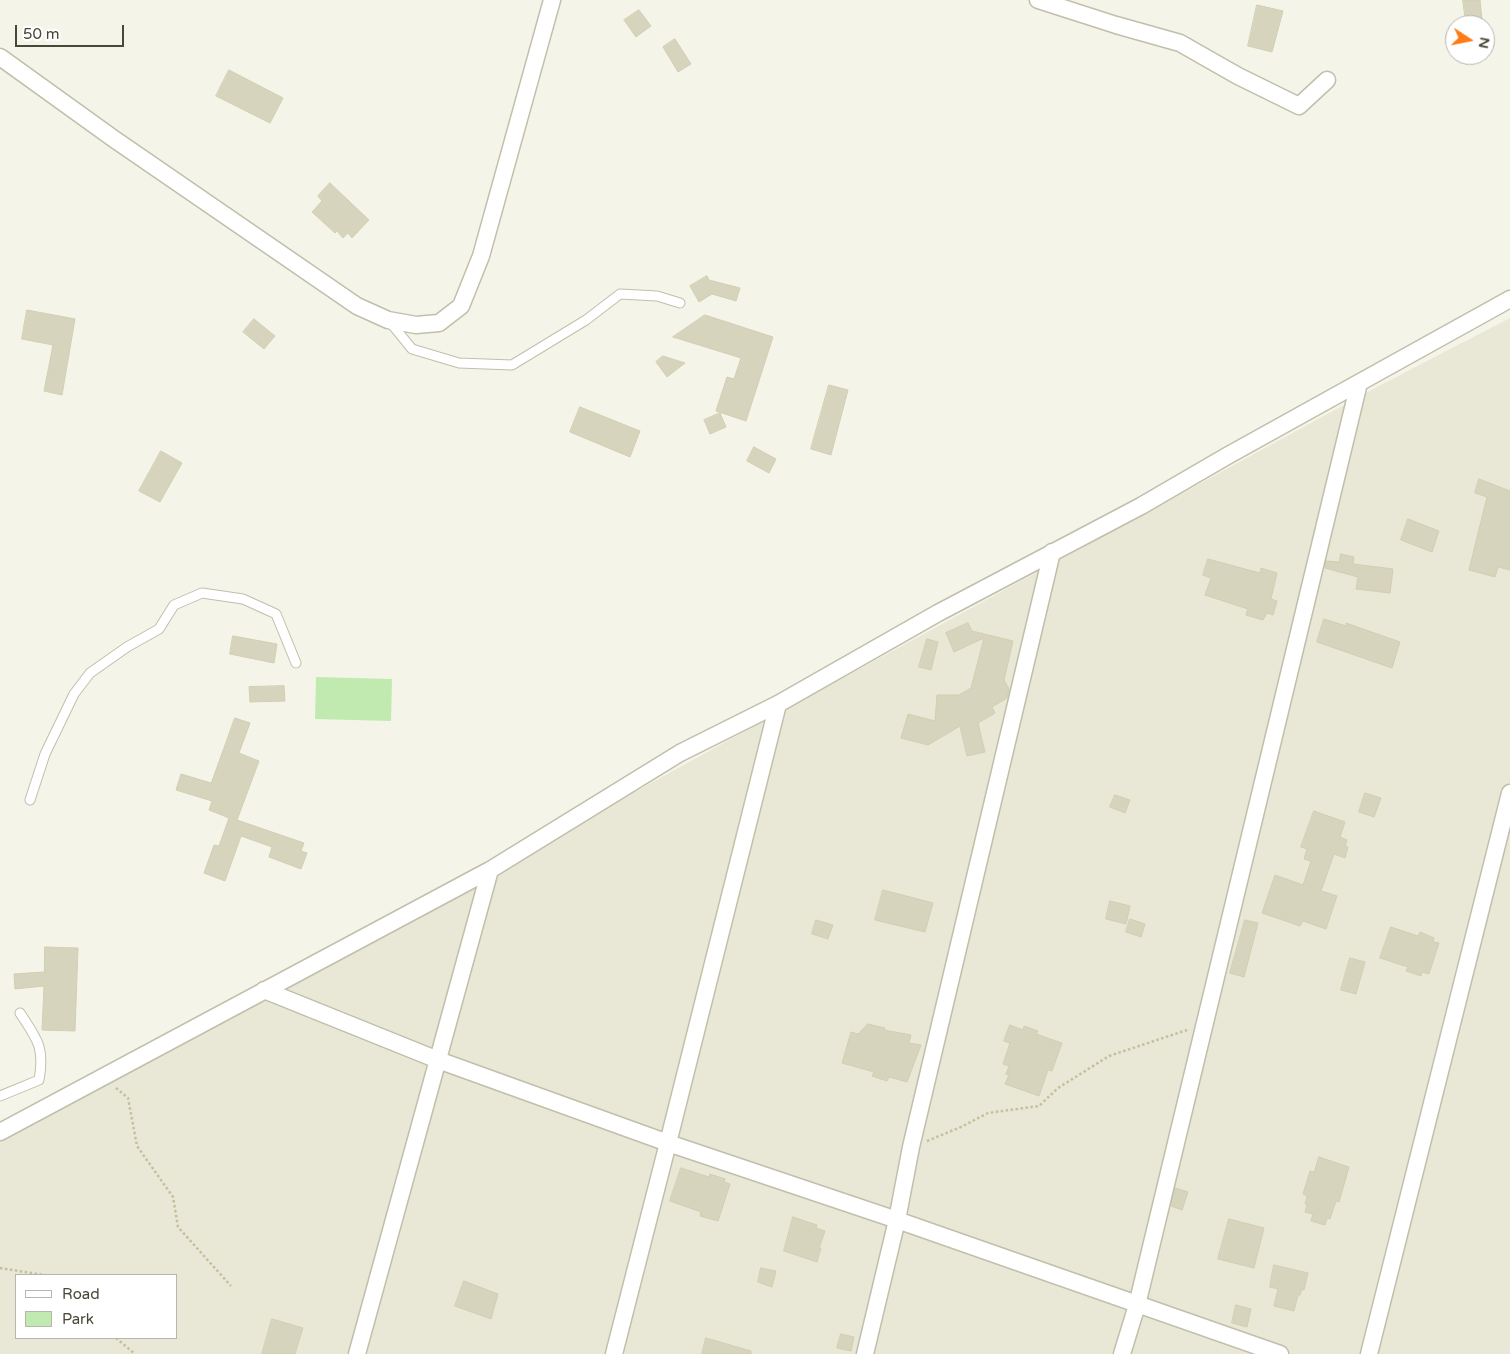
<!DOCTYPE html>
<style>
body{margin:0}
#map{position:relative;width:1510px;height:1354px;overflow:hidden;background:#f5f4e9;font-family:"Varela Round",sans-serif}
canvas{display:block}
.legend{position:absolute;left:15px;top:1274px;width:162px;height:65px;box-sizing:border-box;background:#fff;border:1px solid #b6b5af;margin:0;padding:6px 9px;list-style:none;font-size:15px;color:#494737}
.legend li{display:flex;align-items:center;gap:10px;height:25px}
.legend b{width:25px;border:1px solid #b6b5af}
.north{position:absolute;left:1445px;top:15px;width:50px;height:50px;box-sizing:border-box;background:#fff;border:1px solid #b6b5af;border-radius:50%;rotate:101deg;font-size:14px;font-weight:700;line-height:20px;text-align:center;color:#494737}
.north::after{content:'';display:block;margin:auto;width:18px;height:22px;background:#ff7b15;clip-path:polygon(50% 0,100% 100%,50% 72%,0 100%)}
.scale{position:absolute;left:15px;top:25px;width:109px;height:22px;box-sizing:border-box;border:2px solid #494737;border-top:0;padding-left:6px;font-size:15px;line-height:18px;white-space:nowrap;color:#494737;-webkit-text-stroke:4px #fff;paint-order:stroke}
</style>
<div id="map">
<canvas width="1510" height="1354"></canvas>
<ul class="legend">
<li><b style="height:6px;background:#fff"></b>Road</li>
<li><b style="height:14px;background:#c0eab0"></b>Park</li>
</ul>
<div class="north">N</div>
<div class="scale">50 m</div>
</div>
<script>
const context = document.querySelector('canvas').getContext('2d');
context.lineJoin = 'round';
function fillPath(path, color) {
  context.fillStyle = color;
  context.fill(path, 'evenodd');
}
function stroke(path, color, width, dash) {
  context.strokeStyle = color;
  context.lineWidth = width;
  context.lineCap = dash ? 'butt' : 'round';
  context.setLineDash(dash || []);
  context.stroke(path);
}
fillPath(new Path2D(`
 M1510 318V1354H0V1142L731 739 1377 387ZM16 1275H176V1338H16Z`), '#e9e8d6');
fillPath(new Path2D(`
 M316 677 392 679 391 721 315 719Z`), '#c0eab0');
const building = new Path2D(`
 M1463 0H1480L1482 20 1466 22Z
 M1257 5 1283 11 1272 52 1248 46Z
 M639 10 651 26 636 37 624 20Z
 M675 39 691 64 678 72 663 47Z
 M229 70 283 98 270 123 216 96Z
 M330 183 369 220 352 238 348 233 343 238 337 231 335 233 312 212 322 201 318 196Z
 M707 276 709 280 740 288 736 301 712 294 699 302 690 286Z
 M27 310 75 319 62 395 44 391 53 345 22 339Z
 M705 315 773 337 746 421 716 411 727 377 734 379 741 358 673 337Z
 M254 319 275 336 264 349 243 332Z
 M663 356 685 363 667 377 656 362Z
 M829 385 848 390 831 455 811 449Z
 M580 407 640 431 630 457 570 432Z
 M720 413 726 427 710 434 704 420Z
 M754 447 776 459 769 473 747 461Z
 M161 451 182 463 160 502 139 491Z
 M1479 479 1510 491V570L1498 567 1495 577 1469 570 1487 497 1475 493Z
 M1408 519 1439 531 1432 552 1401 540Z
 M1341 554 1354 557 1353 564 1393 569 1390 593 1356 589 1358 577 1325 568 1326 561 1339 562Z
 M1208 559 1260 573 1261 568 1277 573 1271 599 1277 601 1273 615 1267 613 1263 620 1246 615 1248 609 1205 595 1211 578 1203 575Z
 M1324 619 1346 626V623L1400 642 1392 668 1317 642Z
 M968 623 972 631 1013 641 1004 680 1009 689 1007 698 992 707 995 713 978 723 985 752 967 756 960 726 928 745 901 738 908 714 935 721 937 695H959L971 688 984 638 954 652 946 633Z
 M233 636 277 644 274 663 230 654Z
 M927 639 938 642 931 670 919 667Z
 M284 686 285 701 250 702 249 687Z
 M235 718 250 723 239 753 259 761 237 820 304 843 301 851 307 853 301 869 269 857 272 847 241 836 225 881 204 873 214 845 219 846 229 818 209 810 212 801 176 790 181 774 211 783Z
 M1365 793 1381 798 1374 817 1359 812Z
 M1115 795 1130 800 1125 813 1110 807Z
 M1314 811 1345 822 1340 837 1347 840 1345 846 1348 847 1345 858 1334 854 1321 891 1337 896 1326 929 1303 921 1300 926 1262 913 1275 875 1303 885 1311 861 1304 859 1307 849 1301 847Z
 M883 890 933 903 925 932 875 920Z
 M1110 901 1130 906 1126 924 1106 919Z
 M1130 919 1145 924 1141 937 1126 932Z
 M816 920 833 925 828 939 812 934Z
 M1245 920 1258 923 1244 977 1230 973Z
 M1391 927 1418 936 1420 932 1434 938 1433 942 1439 943 1429 974 1422 972 1421 976 1406 971 1408 967 1380 958Z
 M45 947 78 948 75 1031 42 1030 44 986 15 989 14 974 44 972Z
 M1350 958 1365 962 1356 994 1341 990Z
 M868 1024 885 1028 884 1030 911 1035 909 1043 921 1045 907 1082 889 1077 887 1081 872 1076 874 1072 842 1063 851 1032 858 1034Z
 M1010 1025 1023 1030 1024 1026 1038 1031 1036 1034 1062 1043 1052 1071 1048 1070 1039 1096 1005 1084 1009 1075 1006 1074 1009 1066 1003 1064 1010 1043 1004 1041Z
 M1319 1157 1349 1167 1339 1202 1336 1201 1330 1219 1327 1218 1325 1225 1311 1221 1313 1214 1305 1212 1307 1204H1305L1307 1196 1303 1194 1310 1171 1314 1172Z
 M681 1168 709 1177 710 1174 725 1179 724 1182 730 1184 718 1221 700 1216 701 1212 670 1201Z
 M1175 1188 1188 1192 1182 1210 1171 1206Z
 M793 1217 817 1225 816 1228 825 1231 819 1248H821L817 1262 784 1251Z
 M1229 1219 1264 1228 1254 1268 1218 1259Z
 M1274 1265 1308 1273 1304 1290 1302 1289 1300 1295H1298L1294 1311 1274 1306 1278 1289 1270 1287Z
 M761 1268 776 1271 772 1287 758 1282Z
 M464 1281 498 1294 491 1319 455 1306Z
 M1236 1305 1251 1309 1247 1327 1232 1323Z
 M272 1319 303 1328 295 1354H262Z
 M841 1334 854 1337 851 1351 837 1348Z
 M706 1338 751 1351V1354H702Z`);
fillPath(building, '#d7d4be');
stroke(building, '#d2ceb0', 1);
const service = new Path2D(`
 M390 322 412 349 459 363 512 365 586 320 620 294 657 296 680 303
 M30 800 45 754 74 694 90 673 127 647 159 629 174 605 202 593 243 599 276 614 296 663
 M0 1096 39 1080C45 1047 37 1039 20 1013`);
const minor = new Path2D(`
 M1038 0 1116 25 1180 43 1238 76 1299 106 1327 80
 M0 57 114 139 357 306 388 320 416 325 439 323 461 306 481 256 552 0
 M264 990 438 1060 668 1143 897 1220 1280 1354
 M0 1132 490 870 680 753 778 704 938 613 1141 506 1227 456 1510 299
 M357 1354 490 870
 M614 1354 668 1143 778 704
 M865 1354 897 1220 911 1147 1052 552
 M1122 1354 1137 1305 1359 383
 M1369 1354 1510 793`);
stroke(service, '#c1bfab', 11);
stroke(minor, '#c1bfab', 19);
stroke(new Path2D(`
 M116 1088 128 1098 137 1146 173 1197 178 1227 231 1286
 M927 1141 961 1127 988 1113 1039 1106 1058 1088 1109 1056 1187 1030
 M0 1268 44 1275
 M116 1338 135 1354`), '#c3c09b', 2.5, [2.5, 2.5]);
stroke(service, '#fff', 9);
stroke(minor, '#fff', 16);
</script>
